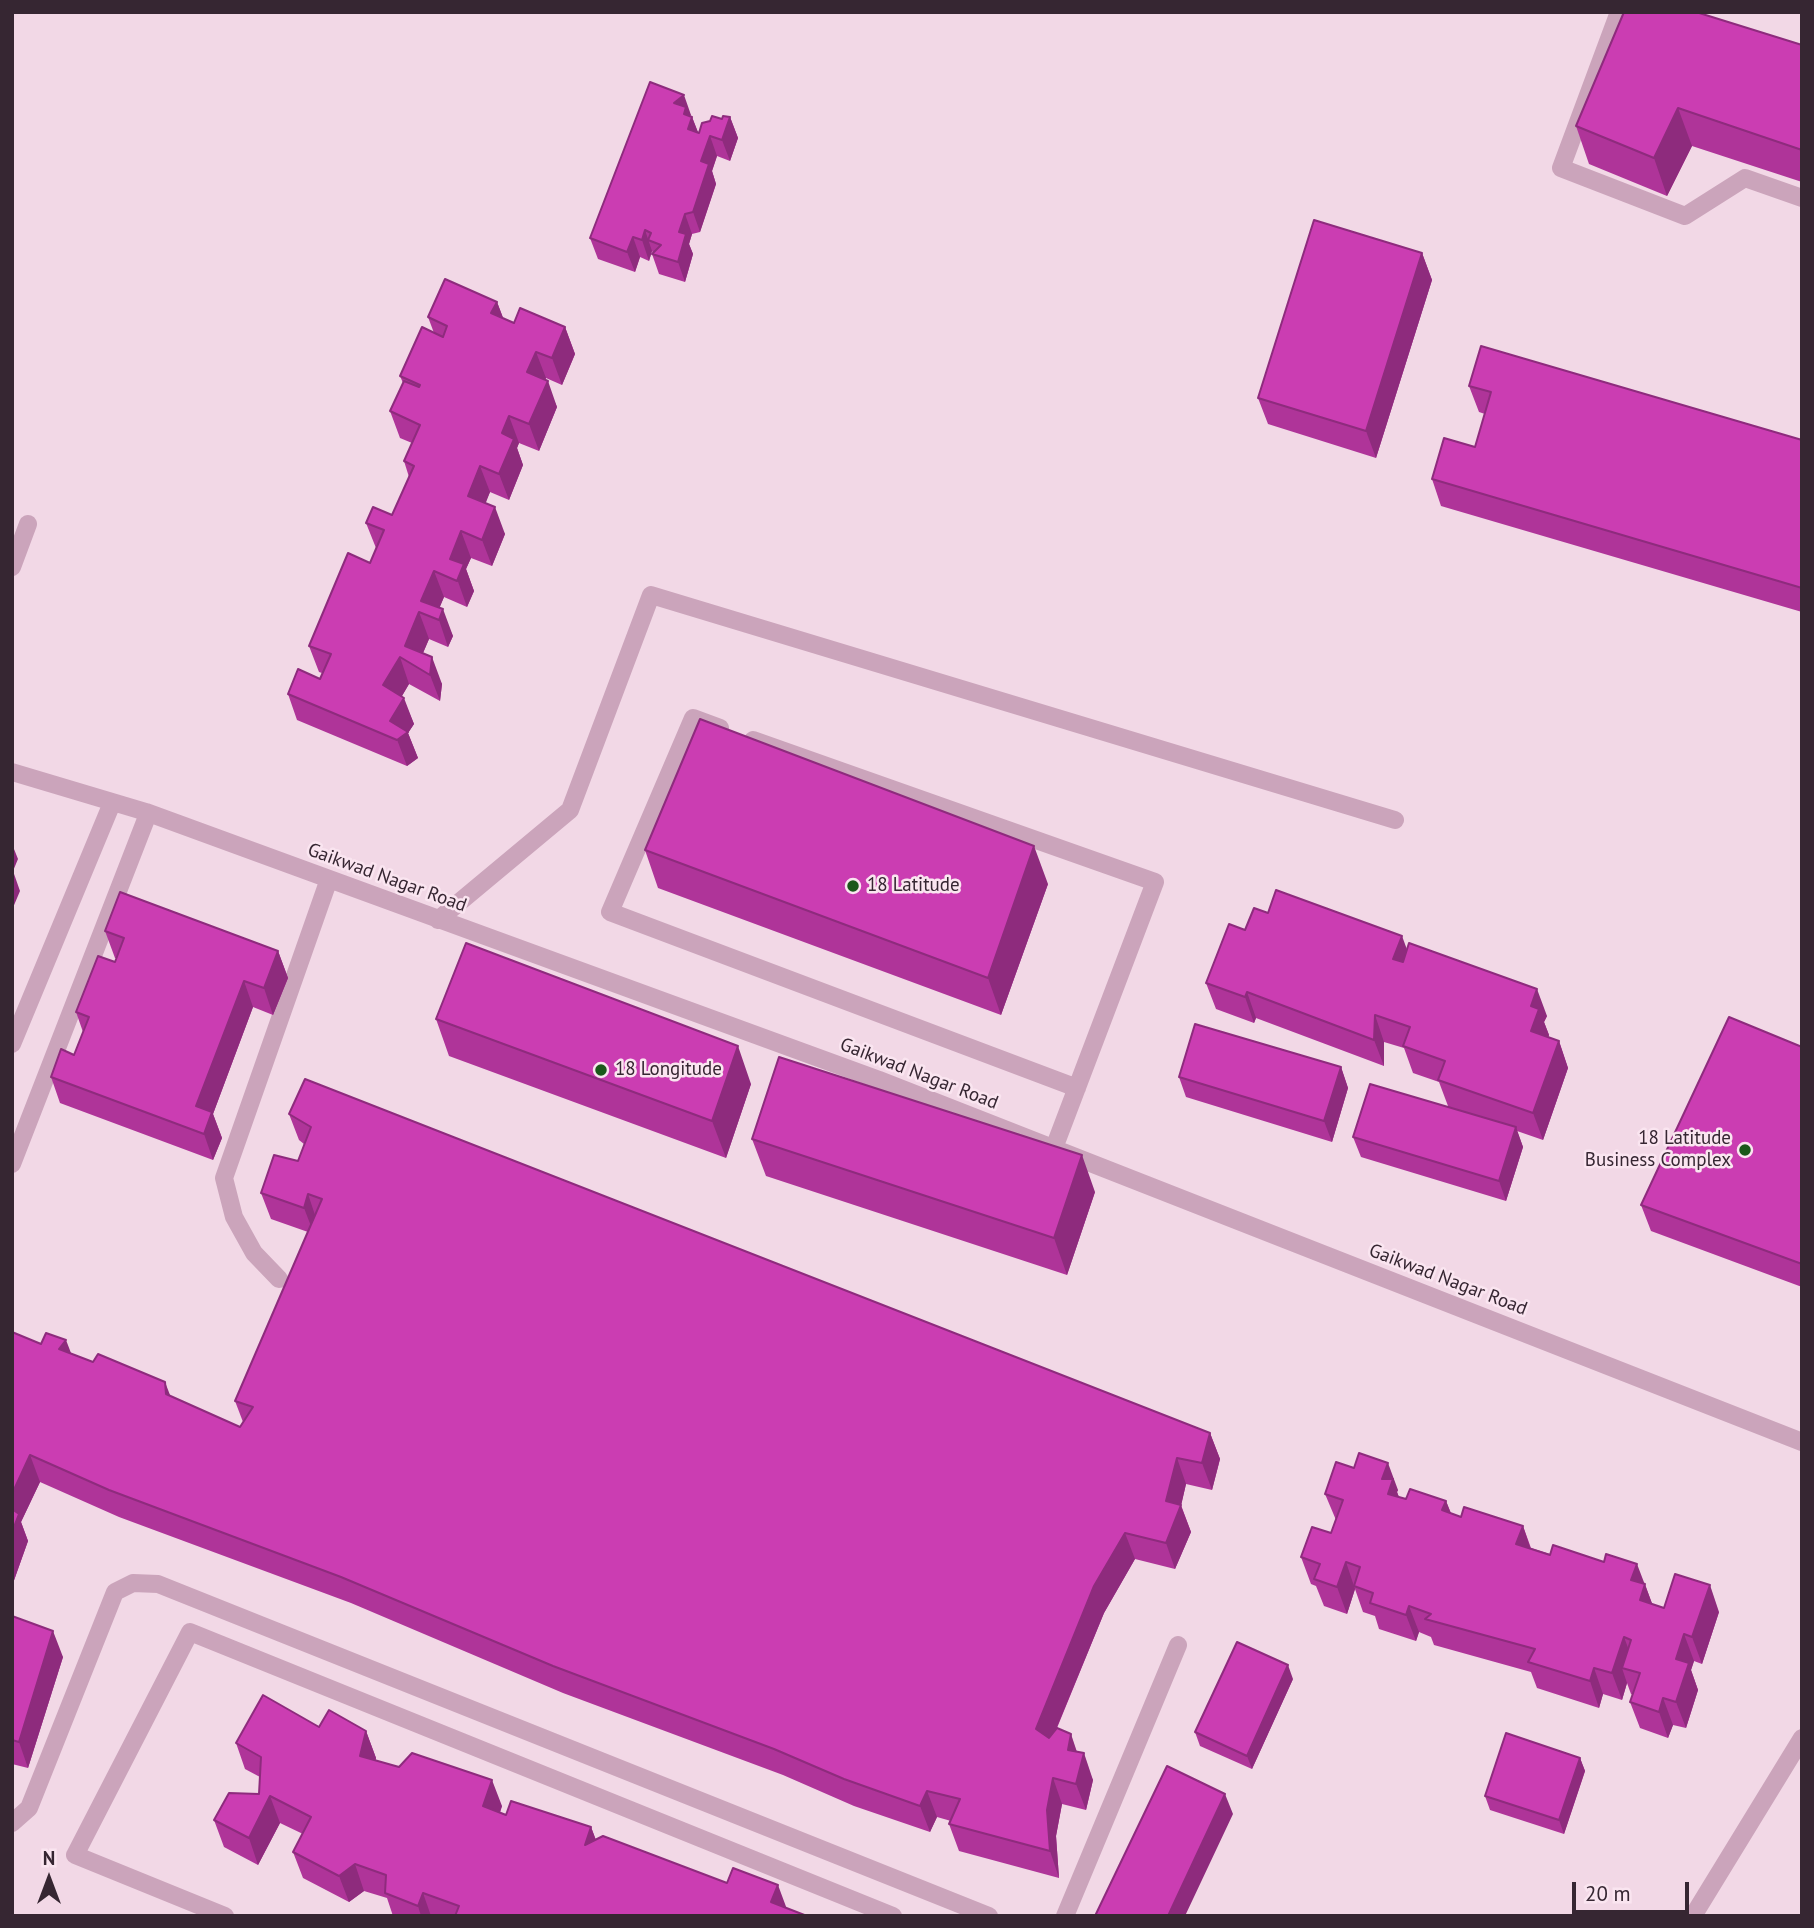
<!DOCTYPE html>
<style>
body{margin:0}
#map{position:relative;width:1814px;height:1928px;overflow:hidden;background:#f2d8e6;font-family:"PT Sans",sans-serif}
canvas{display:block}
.frame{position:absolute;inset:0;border:14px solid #362632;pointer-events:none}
.north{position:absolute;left:14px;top:1844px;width:70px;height:70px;-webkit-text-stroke:5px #fae5f0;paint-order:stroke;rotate:0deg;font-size:19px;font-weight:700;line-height:28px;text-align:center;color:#362632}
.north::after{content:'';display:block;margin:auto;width:24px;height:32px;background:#362632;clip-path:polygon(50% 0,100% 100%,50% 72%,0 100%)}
.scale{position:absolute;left:1572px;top:1882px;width:117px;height:32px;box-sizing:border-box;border:4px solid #362632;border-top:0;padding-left:9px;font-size:21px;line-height:24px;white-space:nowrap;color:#362632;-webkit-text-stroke:5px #fae5f0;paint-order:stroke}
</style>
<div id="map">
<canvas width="1814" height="1928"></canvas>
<div class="frame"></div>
<div class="north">N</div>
<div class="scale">20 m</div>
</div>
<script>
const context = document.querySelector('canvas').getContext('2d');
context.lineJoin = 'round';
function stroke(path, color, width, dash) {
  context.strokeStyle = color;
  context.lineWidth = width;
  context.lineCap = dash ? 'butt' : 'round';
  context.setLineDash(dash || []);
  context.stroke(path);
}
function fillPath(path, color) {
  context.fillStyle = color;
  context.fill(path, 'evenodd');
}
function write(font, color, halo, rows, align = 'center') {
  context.font = font + ' "PT Sans",sans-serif';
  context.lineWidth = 5;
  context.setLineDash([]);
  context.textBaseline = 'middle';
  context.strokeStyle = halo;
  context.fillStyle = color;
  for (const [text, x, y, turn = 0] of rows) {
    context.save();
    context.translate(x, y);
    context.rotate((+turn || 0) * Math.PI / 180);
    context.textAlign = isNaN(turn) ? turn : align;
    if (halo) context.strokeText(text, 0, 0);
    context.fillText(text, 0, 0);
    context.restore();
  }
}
stroke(new Path2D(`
 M1619 12 1561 168 1685 216 1745 178 1802 198
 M12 567 28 524
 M720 728 693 718 610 912 1077 1088
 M753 740 1155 882 1054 1148
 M12 772 146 812 879 1080 1802 1442
 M438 920 570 810 651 595 1395 820
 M12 1044 112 803
 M12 1164 148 814
 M279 1279 254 1253 234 1217 224 1178 329 879
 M12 1823 29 1808 115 1592 133 1583 158 1584 989 1916
 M225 1916 75 1855 190 1632 893 1916
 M1065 1916 1178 1645
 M1693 1916 1802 1738`), '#cba4bb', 18);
fillPath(new Path2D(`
 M1802 45V182L1692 146 1667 196 1589 164 1576 126Z
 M650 82 691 115 690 116 692 117 698 133 722 119 730 117 738 138 730 161 717 156 712 171 716 184 700 232 692 234 689 244 693 254 685 282 659 274 652 254 653 253 652 251 649 261 640 257 635 272 598 259 590 238Z
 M1422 253 1432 280 1376 458 1268 424 1258 398Z
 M497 302 503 318 514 323 565 327 575 354 562 385 546 378 545 380 557 407 539 451 519 443 517 448 523 465 509 500 490 492 485 503 505 534 492 566 471 558 466 569 474 591 467 607 444 597 439 608 453 636 448 647 429 639 423 653 442 684 440 701 409 684 402 696 414 724 408 733 418 758 407 766 297 720 288 694 320 679 322 673 319 672 309 646 370 563 376 548 366 523 392 515 409 477 404 461 412 443 400 438 390 411 403 383 400 376 434 333 428 317Z
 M1469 386 1802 440V612L1441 506 1432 479 1475 447 1485 414 1479 412Z
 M645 850 1048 884 1001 1015 658 888Z
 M1268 913 1407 949 1547 1016 1544 1022 1549 1035 1548 1037 1559 1041 1568 1068 1543 1140 1517 1131 1523 1147 1506 1201 1361 1157 1353 1137 1448 1106 1439 1082 1413 1073 1404 1048 1384 1042V1066L1256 1018 1254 1023 1216 1009 1206 983 1245 930Z
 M105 931 278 951 288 978 273 1015 253 1007 213 1114 222 1138 213 1160 60 1103 51 1077 74 1055 83 1032 76 1012 115 962 117 958H115Z
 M436 1019 751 1084 726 1158 449 1056Z
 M1802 1047V1287L1651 1231 1641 1205Z
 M1341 1067 1348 1088 1332 1142 1186 1097 1179 1077Z
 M289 1114 1210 1433 1220 1459 1212 1490 1186 1484 1181 1505 1191 1532 1175 1569 1135 1559 1104 1613 1057 1728 1077 1752 1093 1780 1086 1810 1062 1804 1056 1836 1059 1878 959 1851 949 1824 951 1821 937 1817 930 1832 854 1806 783 1775 563 1693 351 1603 119 1517 40 1482 21 1522 28 1541 12 1586 41 1344 71 1354 240 1427 243 1422 235 1401 308 1232 271 1219 261 1193 298 1161 304 1144 299 1140Z
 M752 1139 1095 1192 1067 1275 766 1176Z
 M1354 1468 1398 1490 1397 1492 1399 1497 1406 1499 1446 1501 1451 1513 1461 1517 1523 1526 1531 1548 1645 1584 1652 1604 1664 1608 1719 1612 1702 1664 1694 1661 1691 1670 1698 1690 1686 1728 1673 1725 1668 1738 1640 1728 1630 1702 1633 1695 1631 1694 1627 1683 1622 1700 1603 1694 1599 1708 1537 1688 1531 1672 1434 1645 1431 1637 1419 1632 1416 1641 1379 1629 1375 1616 1363 1612 1355 1589 1347 1614 1324 1606 1316 1586 1311 1584 1301 1557 1331 1533 1336 1520 1325 1494Z
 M12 1616 63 1657 28 1768 12 1764Z
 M1293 1679 1252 1769 1200 1746 1195 1732Z
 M319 1727 366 1731 376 1758 375 1761 502 1806 500 1813 506 1815 591 1827 596 1840 807 1916H393L387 1898 364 1891 349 1902 303 1878 293 1852 303 1834 280 1823 258 1865 224 1847 214 1820 259 1794 260 1777 245 1769 236 1743Z
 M1580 1758 1585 1771 1564 1834 1490 1810 1485 1796Z`), '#af3499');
fillPath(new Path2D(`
 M684 95 691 115 690 116 692 117 700 137 695 149 674 103Z
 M1678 108 1692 146 1667 196 1654 158Z
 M730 117 738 138 730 161 722 140Z
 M710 136 717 156 712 171 716 184 700 232 693 212 701 161Z
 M685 214 692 234 689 244 693 254 685 282 678 262 679 232Z
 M645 230 652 251 649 261 642 240Z
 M633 237 640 257 635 272 627 252Z
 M1422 253 1432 280 1376 458 1366 431Z
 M497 302 507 328 491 313Z
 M565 327 575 354 562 385 552 358Z
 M536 352 546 378 537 398 527 372Z
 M548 381 557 407 539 451 529 424Z
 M509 416 519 443 517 448 523 465 509 500 499 474 502 433Z
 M480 466 490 492 478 523 468 496Z
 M495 507 505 534 492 566 482 540Z
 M461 531 471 558 466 569 474 591 467 607 450 559Z
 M434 571 444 597 435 619 421 601Z
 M443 609 453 636 448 647 439 620Z
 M419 612 429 639 417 667 405 646Z
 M400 657 409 684 393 711 383 685Z
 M432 657 442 684 440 701 430 675Z
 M404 698 414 724 408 733 418 758 407 766 390 721Z
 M12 844 18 859 13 871 20 891 12 910Z
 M1034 846 1048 884 1001 1015 988 978Z
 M1402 936 1412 963 1403 985 1393 959Z
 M278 951 288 978 273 1015 264 988Z
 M244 981 253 1007 213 1114 222 1138 213 1160 204 1134 196 1106Z
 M1537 989 1547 1016 1544 1022 1549 1035 1541 1058 1531 1031V1006Z
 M1247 992 1256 1018 1254 1023 1245 997Z
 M1375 1015 1384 1042V1066L1374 1040Z
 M1559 1041 1568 1068 1543 1140 1533 1113Z
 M738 1046 751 1084 726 1158 712 1121Z
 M1341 1067 1348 1088 1332 1142 1324 1121Z
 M1516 1127 1523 1147 1506 1201 1499 1181Z
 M1082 1155 1095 1192 1067 1275 1054 1238Z
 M308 1194 317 1221 314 1234 304 1208Z
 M66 1340 76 1366 59 1349Z
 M165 1382 175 1408 166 1394Z
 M1210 1433 1220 1459 1212 1490 1202 1463Z
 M30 1455 40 1482 21 1522 28 1541 12 1586V1494Z
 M1177 1458 1186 1484 1181 1506 1191 1532 1175 1569 1166 1543V1501Z
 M1388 1463 1398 1490 1397 1492 1402 1506 1392 1504 1382 1479Z
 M1446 1501 1456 1527 1442 1510Z
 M1523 1526 1532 1553 1516 1544Z
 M1125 1533 1135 1559 1104 1613 1045 1756 1036 1729 1094 1586Z
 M1346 1562 1355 1589 1347 1614 1337 1587Z
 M1637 1564 1655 1611 1650 1627 1631 1580Z
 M1710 1585 1719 1612 1702 1664 1692 1637Z
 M1409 1606 1419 1632 1416 1641 1406 1615Z
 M53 1631 63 1657 28 1768 19 1742Z
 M1684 1634 1694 1661 1691 1670 1698 1690 1686 1728 1676 1702V1659Z
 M1624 1637 1634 1664 1622 1668 1627 1683 1622 1700 1612 1673Z
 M1288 1665 1293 1679 1252 1769 1247 1756Z
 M1594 1668 1603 1694 1599 1708 1590 1681Z
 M1663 1698 1673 1725 1668 1738 1659 1712Z
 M366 1731 376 1758 370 1783 360 1756Z
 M1071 1734 1080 1761 1068 1750Z
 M1084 1753 1093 1780 1086 1810 1076 1784Z
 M1580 1758 1585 1771 1564 1834 1559 1820Z
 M1053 1778 1062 1804 1056 1836 1059 1878 1050 1851 1047 1810Z
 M492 1780 502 1806 492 1833 483 1806Z
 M927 1791 937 1817 930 1832 920 1806Z
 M1225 1794 1233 1814 1185 1916H1168Z
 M270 1796 280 1823 258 1865 249 1838Z
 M591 1827 601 1854 585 1845Z
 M355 1864 364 1891 349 1902 339 1876Z
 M778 1885 788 1912 771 1902Z
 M423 1893 431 1916H421L418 1906Z`), '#8e2b7d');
const building = new Path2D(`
 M1624 12H1696L1802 45V150L1678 108 1654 158 1576 126Z
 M650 82 684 95 674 103 686 107 684 114 692 117 688 129 699 133 702 123 710 121 712 116 722 119 723 116 730 117 722 140 710 136 701 161 709 164 693 212 685 214 679 232 686 234 678 262 652 254 661 245 648 240 651 233 645 230 642 240 633 237 627 252 590 238Z
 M1314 220 1422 253 1366 431 1258 398Z
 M445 279 497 302 491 313 514 323 520 308 565 327 552 358 536 352 527 372 548 381 529 424 509 416 502 433 514 439 499 474 480 466 468 496 495 507 482 540 461 531 450 559 464 564 457 581 434 571 421 601 443 609 439 620 419 612 405 646 432 657 430 675 400 657 383 685 404 698 390 721 408 732 397 740 288 694 298 669 320 679 331 654 309 646 348 553 370 563 384 530 366 523 373 507 392 515 414 466 404 461 420 425 390 411 404 381 419 387 420 385 400 376 422 327 443 337 447 326 428 317Z
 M1481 346 1802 440V588L1432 479 1444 438 1475 447 1491 392 1469 386Z
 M700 719 1034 846 988 978 645 850Z
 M1276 890 1402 936 1393 959 1403 962 1409 943 1537 989 1531 1006 1539 1009 1531 1031 1559 1041 1533 1113 1438 1080 1445 1061 1403 1046 1410 1027 1375 1015 1374 1040 1247 992 1245 997 1206 983 1229 924 1245 930 1254 908 1268 913Z
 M120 892 278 951 264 988 244 981 196 1106 212 1112 204 1134 51 1077 61 1049 74 1055 89 1017 76 1012 98 956 115 962 124 938 105 931Z
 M466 943 738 1046 712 1121 436 1019Z
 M1729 1017 1802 1047V1264L1641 1205Z
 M1195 1024 1341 1067 1324 1121 1179 1077Z
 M779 1057 1082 1155 1054 1238 752 1139Z
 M305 1079 1210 1433 1202 1463 1177 1458 1166 1501 1181 1505 1166 1543 1125 1533 1094 1586 1036 1729 1049 1738 1057 1728 1071 1734 1068 1750 1084 1753 1076 1784 1053 1778 1047 1810 1050 1851 949 1824 960 1799 927 1791 920 1806 844 1779 774 1749 553 1666 341 1577 109 1490 30 1455 12 1494V1332L41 1344 46 1333 66 1340 59 1349 93 1362 98 1354 165 1382 166 1394 240 1427 253 1407 235 1401 322 1199 308 1194 304 1208 261 1193 274 1155 298 1161 311 1127 289 1114Z
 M1370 1084 1516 1127 1499 1181 1353 1137Z
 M1359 1453 1388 1463 1382 1479H1393L1388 1494 1406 1499 1410 1489 1446 1501 1442 1510 1461 1517 1464 1507 1523 1526 1516 1544 1550 1555 1553 1545 1604 1562 1606 1554 1637 1564 1631 1580 1645 1584 1640 1600 1664 1608 1675 1574 1710 1585 1692 1637 1684 1634 1676 1659 1689 1663 1676 1702 1663 1698 1659 1712 1630 1702 1640 1673 1622 1668 1631 1640 1624 1637 1612 1673 1594 1668 1590 1681 1528 1662 1535 1649 1425 1619 1431 1614 1409 1606 1406 1615 1370 1603 1373 1593 1354 1586 1360 1567 1346 1562 1337 1587 1314 1579 1320 1564 1301 1557 1312 1527 1331 1533 1343 1500 1325 1494 1336 1462 1354 1468Z
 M12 1509 19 1514 12 1532Z
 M12 1616 53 1631 19 1742 12 1740Z
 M1237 1642 1288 1665 1247 1756 1195 1732Z
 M263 1695 319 1727 329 1710 366 1731 360 1756 399 1767 412 1753 492 1780 483 1806 506 1815 511 1801 591 1827 585 1845 603 1836 727 1883 733 1868 778 1885 771 1902 807 1916H455L459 1906 423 1893 418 1906 385 1893 386 1875 355 1864 339 1876 293 1852 311 1817 270 1796 249 1838 214 1820 229 1793 259 1794 261 1757 236 1743Z
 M1506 1733 1580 1758 1559 1820 1485 1796Z
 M1167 1766 1225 1794 1168 1916H1095Z`);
fillPath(building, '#cb3db2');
stroke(building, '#8e2b7d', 2);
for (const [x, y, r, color] of [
 [853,886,7,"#1a581a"],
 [601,1070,7,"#1a581a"],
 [1745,1150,7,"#1a581a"]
]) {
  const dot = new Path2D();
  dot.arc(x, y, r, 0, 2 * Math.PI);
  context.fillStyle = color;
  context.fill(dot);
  stroke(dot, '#fae5f0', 2.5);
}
write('19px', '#362632', '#fae5f0', [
 ["Gaikwad Nagar Road",387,878,20],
 ["Gaikwad Nagar Road",919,1074,21],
 ["Gaikwad Nagar Road",1448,1280,21]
]);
write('19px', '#362632', '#fae5f0', [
 ["18 Latitude",867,886],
 ["18 Longitude",615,1070],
 ["18 Latitude",1731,1139,"right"],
 ["Business Complex",1731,1161,"right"]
], 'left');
</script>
